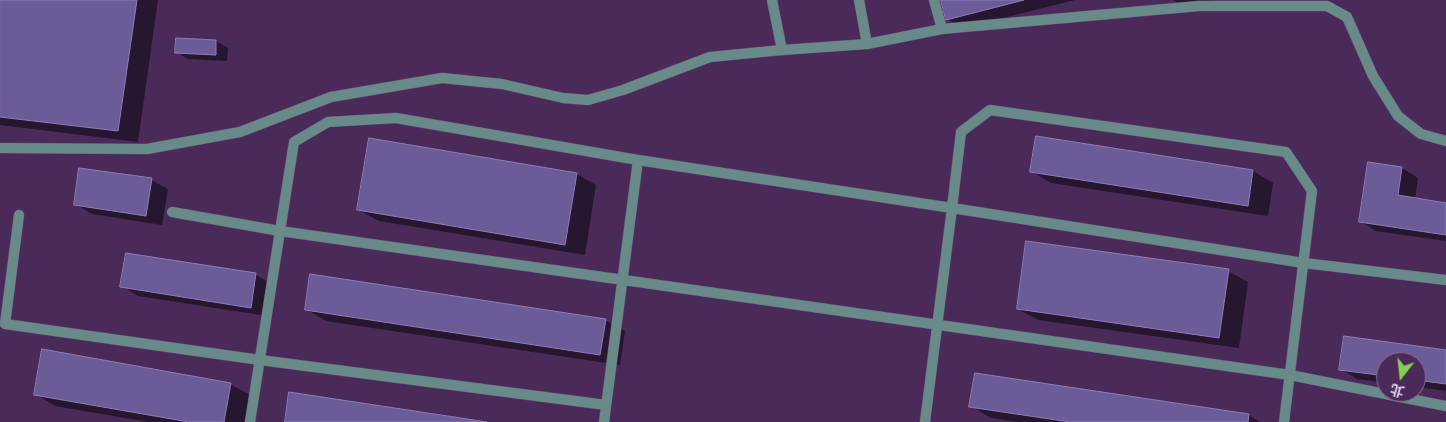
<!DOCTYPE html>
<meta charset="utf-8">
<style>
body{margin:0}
#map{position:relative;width:1446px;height:422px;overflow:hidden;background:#4a2a58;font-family:Helvetica,"Noto Sans TC",sans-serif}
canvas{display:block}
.north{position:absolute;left:1376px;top:352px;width:50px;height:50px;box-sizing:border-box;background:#4a2a58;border:1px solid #886d94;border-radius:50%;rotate:196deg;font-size:14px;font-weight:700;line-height:20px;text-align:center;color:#e4d1ed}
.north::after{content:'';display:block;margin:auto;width:18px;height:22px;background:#82d04f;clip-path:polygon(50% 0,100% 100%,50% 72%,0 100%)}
</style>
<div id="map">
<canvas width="1446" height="422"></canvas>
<div class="north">北</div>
</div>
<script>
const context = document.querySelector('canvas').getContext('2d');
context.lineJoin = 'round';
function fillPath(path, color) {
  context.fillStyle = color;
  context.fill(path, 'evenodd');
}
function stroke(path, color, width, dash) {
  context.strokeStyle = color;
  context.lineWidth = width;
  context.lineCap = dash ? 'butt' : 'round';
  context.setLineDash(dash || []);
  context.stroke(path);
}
fillPath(new Path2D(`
 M0 0H158L138 142 0 125Z
 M942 0H1075L963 28 947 19Z
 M1173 0H1209L1210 4 1189 9Z
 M177 39 216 41 228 48 227 61 188 59 176 52Z
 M1037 138 1253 171 1273 183 1268 216 1051 183 1031 171Z
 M1402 168 1418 178 1415 199 1446 204V241L1376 231 1360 221Z
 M577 174 596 185 585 255 379 221 359 210Z
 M151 180 168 189 162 225 92 214 75 204Z
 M1228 271 1248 282 1239 348 1038 320 1018 309Z
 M256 275 272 284 267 316 138 296 122 286Z
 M306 309 605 320 625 331 620 365 326 321Z
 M1446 351V391L1416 387V362H1386V383L1357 379 1341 369Z
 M230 384 250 395 245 422H148L55 406 36 394Z
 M971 406 1249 415 1260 422H1019L991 418Z`), '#0007');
const building = new Path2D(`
 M0 0H137L118 131 0 117Z
 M941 0H1024L946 20Z
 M176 38 216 40V55L175 53Z
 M1036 136 1253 170 1248 206 1030 172Z
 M369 138 577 173 565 245 357 210Z
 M1368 162 1402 167 1398 195 1446 203V235L1359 222Z
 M79 168 152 178 146 216 74 205Z
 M1026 241 1229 269 1219 338 1017 309Z
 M126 253 256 273 251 308 120 287Z
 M310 274 606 319 600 355 305 310Z
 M1344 336 1446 350V384L1416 380V362H1386V376L1339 370Z
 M42 349 231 383 224 422H189L34 395Z
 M975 373 1249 414 1248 422H1070L969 407Z
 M289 392 487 422H285Z`);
fillPath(building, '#6b5b97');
stroke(building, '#8c7eb7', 1);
const lane = new Path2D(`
 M772 0 782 50
 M859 0 867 44
 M934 0 942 29
 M172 212 280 231 1290 375 1446 406
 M19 215 5 324 260 360 606 405
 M250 422 294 142 328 122 396 118 638 160 952 208 925 422
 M604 422 638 160
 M1284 422 1312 191 1286 152 990 110 961 132 952 208 1304 263 1446 280`);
const street = new Path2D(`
 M0 148 147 149 240 132 331 97 442 78 502 84 563 98 588 100 623 90 710 57 782 50 867 44 942 29 1199 6H1327L1347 17 1373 76 1398 116 1421 134 1446 141`);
stroke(lane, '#664873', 11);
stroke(street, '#664873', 11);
stroke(lane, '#688b8a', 10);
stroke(street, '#688b8a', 10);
</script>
